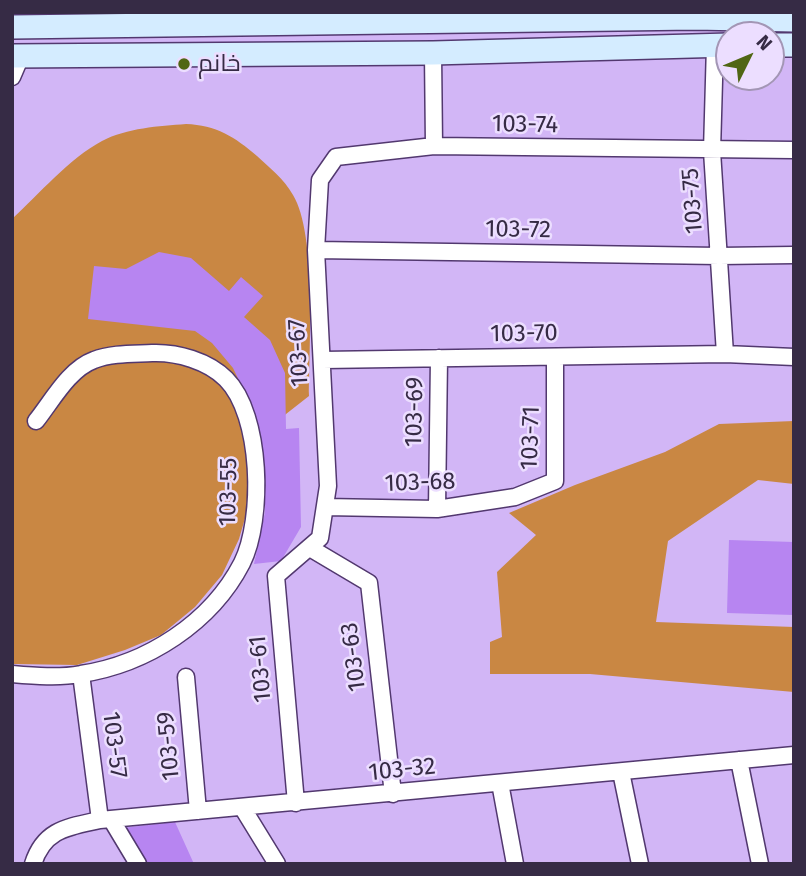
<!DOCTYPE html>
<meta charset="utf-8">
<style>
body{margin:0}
#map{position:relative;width:806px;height:876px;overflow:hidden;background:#d2b6f6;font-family:"Fira Sans",sans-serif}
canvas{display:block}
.frame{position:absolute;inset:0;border:14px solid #362b45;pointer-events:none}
.north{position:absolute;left:715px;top:21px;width:70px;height:70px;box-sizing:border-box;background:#ecdeff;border:2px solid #a396b5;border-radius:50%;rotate:47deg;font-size:19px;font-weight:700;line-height:28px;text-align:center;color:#362b45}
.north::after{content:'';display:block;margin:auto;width:24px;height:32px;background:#506614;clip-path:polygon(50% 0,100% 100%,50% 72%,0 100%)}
</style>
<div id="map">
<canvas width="806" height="876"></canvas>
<div class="frame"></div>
<div class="north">N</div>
</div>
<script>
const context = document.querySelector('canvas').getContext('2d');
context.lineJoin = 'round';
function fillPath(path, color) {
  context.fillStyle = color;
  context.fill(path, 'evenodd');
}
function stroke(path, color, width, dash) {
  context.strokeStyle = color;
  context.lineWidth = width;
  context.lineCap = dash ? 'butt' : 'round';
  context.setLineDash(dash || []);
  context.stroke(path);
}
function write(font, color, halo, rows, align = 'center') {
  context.font = font + ' "Fira Sans",Cairo,sans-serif';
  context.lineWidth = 5;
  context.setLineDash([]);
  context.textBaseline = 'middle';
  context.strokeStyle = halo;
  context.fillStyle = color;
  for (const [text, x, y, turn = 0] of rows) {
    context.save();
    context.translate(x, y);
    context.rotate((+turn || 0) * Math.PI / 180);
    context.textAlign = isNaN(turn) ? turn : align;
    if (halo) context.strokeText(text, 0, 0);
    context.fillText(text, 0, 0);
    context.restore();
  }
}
fillPath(new Path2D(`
 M186 124C216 125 235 137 257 156 270 168 284 179 293 195 317 235 309 347 309 396L272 425 239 539 222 575 195 607 161 635 125 650 77 665 12 664V219C39 194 70 158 102 141 127 128 159 126 186 124Z
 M794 421V484L758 480 668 541 656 622 794 627V692L590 674H490V642L502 637 497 572 536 535 509 513 575 485 665 452 719 424Z`), '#c98743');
fillPath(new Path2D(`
 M159 252 191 258 229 291 241 277 263 296 244 317 270 340 285 373 286 429 299 428 301 527 281 561 254 564 265 512 262 458 253 410 233 368 212 343 195 331 88 319 94 266 126 269Z
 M729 540 794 542V615L727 613Z
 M175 822 194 864H142L121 828Z`), '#b785f1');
const street = new Path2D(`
 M715 45 712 151 725 354
 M433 53 434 146
 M12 77 21 56
 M316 250 719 256 794 255
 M323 360 725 354 794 357
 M325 507 437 509 515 497 555 481V357
 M437 509 439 358
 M310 548 369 583 393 794
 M12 674C35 676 59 678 81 674 147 664 211 623 242 563 264 519 262 415 226 379 208 361 177 352 152 353 134 354 112 353 94 360 69 369 52 401 36 421
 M81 674 100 820
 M186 677 198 811
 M739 760 760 864
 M621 772 640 864
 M500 783 515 864
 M296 803 276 576 320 538 328 486 316 250 320 180 336 157 434 146 794 150
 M242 807 277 864
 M111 819 138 864
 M33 864C44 829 68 827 100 820L794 755`);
const secondary = new Path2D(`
 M12 27 695 18 794 20
 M771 45H794
 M12 56 433 53 729 45`);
stroke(street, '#52386f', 19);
stroke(secondary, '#52386f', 26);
stroke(street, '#fff', 16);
stroke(secondary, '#d4ecff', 23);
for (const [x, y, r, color] of [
 [184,64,7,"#506614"]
]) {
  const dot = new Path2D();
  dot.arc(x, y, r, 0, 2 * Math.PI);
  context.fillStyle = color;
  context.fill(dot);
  stroke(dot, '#ecdeff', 2.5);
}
write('24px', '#362b45', '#ecdeff', [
 ["خانم",198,64]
], 'left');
write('24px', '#362b45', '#ecdeff', [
 ["103-74",525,125,1],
 ["103-75",693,201,-94],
 ["103-72",518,230,1],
 ["103-70",524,334,-1],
 ["103-67",299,353,-93],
 ["103-69",415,412,-89],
 ["103-71",531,438,-88],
 ["103-68",420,483,-2],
 ["103-55",229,492,-89],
 ["103-63",354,657,-97],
 ["103-61",261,669,-95],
 ["103-57",114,745,83],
 ["103-59",169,746,-95],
 ["103-32",402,770,-6]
]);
</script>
